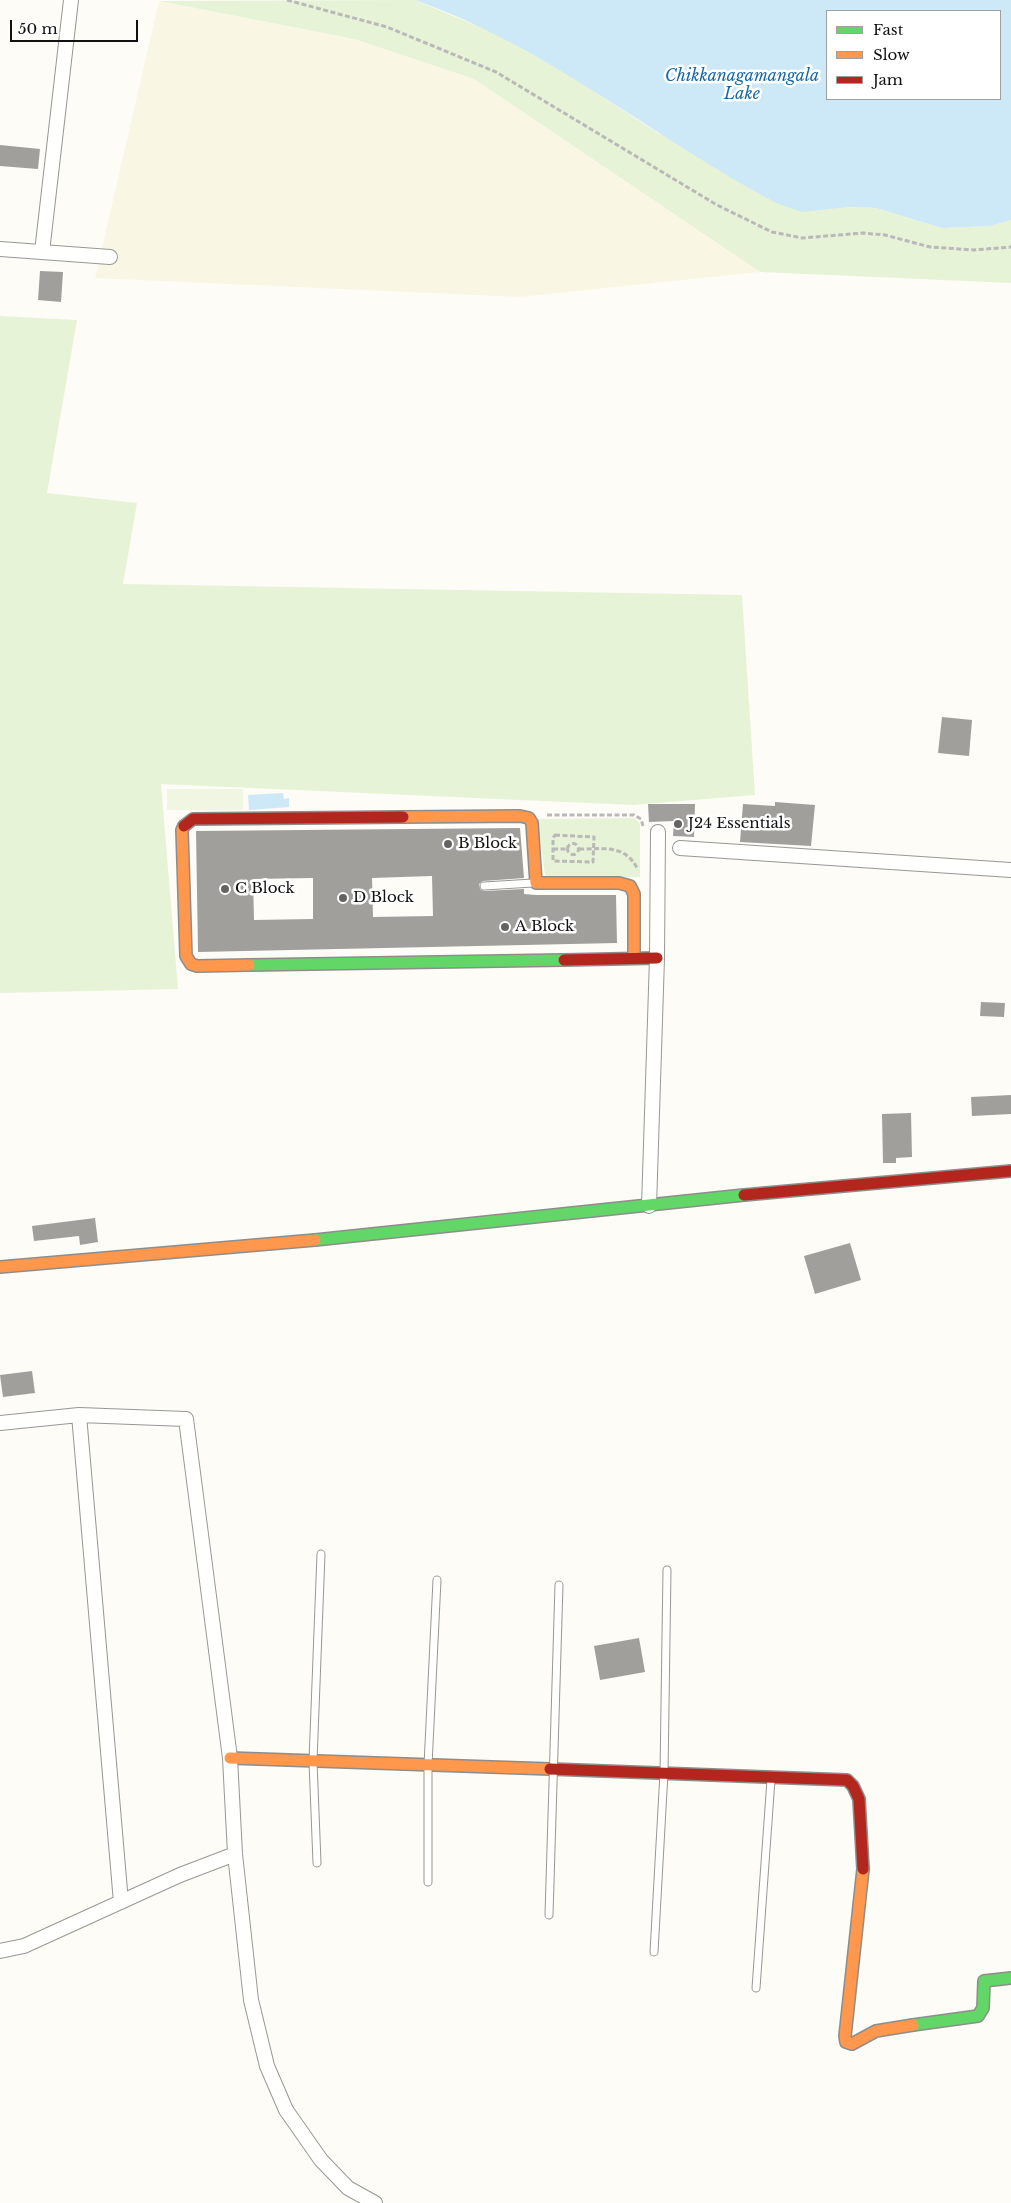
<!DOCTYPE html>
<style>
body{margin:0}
#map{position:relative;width:1011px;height:2203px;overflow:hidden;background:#fdfcf7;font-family:"Libre Baskerville",serif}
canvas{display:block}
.legend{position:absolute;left:826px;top:10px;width:175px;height:90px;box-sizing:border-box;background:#fff;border:1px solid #a0a0a0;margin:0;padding:6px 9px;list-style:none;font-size:15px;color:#111}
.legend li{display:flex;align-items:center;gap:10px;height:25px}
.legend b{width:25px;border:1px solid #a0a0a0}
.scale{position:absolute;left:10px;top:20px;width:128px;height:22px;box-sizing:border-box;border:2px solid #111;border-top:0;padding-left:6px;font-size:15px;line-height:18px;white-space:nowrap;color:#111;-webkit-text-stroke:4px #fff;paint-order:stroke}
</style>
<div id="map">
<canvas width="1011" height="2203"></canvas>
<ul class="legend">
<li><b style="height:6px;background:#63d668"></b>Fast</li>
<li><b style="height:6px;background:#ff974d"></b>Slow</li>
<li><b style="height:6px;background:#b3261e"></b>Jam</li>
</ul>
<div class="scale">50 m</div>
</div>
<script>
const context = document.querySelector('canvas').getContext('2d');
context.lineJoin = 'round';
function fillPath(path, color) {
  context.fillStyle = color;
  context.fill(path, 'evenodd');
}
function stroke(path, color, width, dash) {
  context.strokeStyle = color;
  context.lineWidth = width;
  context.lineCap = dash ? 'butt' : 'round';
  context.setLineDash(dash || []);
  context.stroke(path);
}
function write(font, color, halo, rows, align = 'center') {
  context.font = font + ' "Libre Baskerville",serif';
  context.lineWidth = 5;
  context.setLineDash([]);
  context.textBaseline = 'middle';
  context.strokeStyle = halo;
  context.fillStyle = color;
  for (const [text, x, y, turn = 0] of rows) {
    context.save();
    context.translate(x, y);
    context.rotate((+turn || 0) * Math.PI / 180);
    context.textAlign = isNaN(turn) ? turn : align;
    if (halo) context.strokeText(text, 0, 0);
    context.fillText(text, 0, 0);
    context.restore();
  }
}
fillPath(new Path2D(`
 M159 1 354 39 474 79 760 272 519 297 95 278Z`), '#f9f7e4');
fillPath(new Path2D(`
 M415 0 494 33 569 75 658 133 848 207 876 208 942 228 990 226 1011 220V283L760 272 474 79 354 39 159 1Z
 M0 316 77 320 47 493 137 503 123 584 742 595 755 795 633 805 161 784 178 989 0 993Z
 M635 818 640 824V877H550L545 875 537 819Z`), '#e7f3d7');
fillPath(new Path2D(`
 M167 789H243V810H167Z`), '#f0f6e1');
fillPath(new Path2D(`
 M415 0H1011V220L990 226 942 228 876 208 848 207 802 212 776 203C654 138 546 46 415 0ZM1000 11V99H827V11Z
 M283 793 284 799 289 798V807L249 810 248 795Z`), '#cde8f7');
fillPath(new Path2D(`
 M0 145 40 149 38 169 0 166Z
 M40 271 63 272 61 302 38 300Z
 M942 717 972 720 969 756 938 753Z
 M775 802 815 805 811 846 740 842 743 804 775 806Z
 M648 804H695L694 837 673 836 674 821 649 822Z
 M519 828H520L524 878 483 881 479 884 480 889 484 891 524 889V894L536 895H616L617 943 198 952 196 831ZM432 876 433 916 373 917 372 878ZM313 878V919L254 920 253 879Z
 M981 1002 1005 1003 1004 1017 980 1016Z
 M1011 1095V1114L972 1116 971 1097Z
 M911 1113 912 1157 896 1158V1163H883L882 1114Z
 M95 1218 98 1242 80 1245 79 1236 34 1241 32 1226Z
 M850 1243 861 1280 815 1294 804 1256Z
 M32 1371 35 1393 3 1397 0 1375Z
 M639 1638 645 1672 600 1680 594 1646Z`), '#a19f9c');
const lane = new Path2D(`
 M484 886 533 883
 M317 1863 313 1761 321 1554
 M428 1882V1765L437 1580
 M549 1915 559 1585
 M654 1952 664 1773 667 1570
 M756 1988 771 1780`);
const street = new Path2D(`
 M0 249 110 257
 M42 252 71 0
 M680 848 1011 870
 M649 1206 657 958 658 832
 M79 1415 121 1902
 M0 1423 79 1415 186 1419 230 1758 235 1854 251 2000 267 2066 286 2110 321 2160 348 2188 375 2203
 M0 1951 24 1946 180 1875 235 1854`);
const fast = new Path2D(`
 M249 965 564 960
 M315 1240 744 1195
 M913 2025 978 2016 983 2008 984 1981 1011 1978`);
const slow = new Path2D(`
 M403 817 520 816 529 818 532 823 536 883H619L630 886 634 894V957
 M184 826 182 830 186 956 191 964 197 966 249 965
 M0 1267 315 1240
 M230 1758 550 1769
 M863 1869 845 2036 846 2042 852 2044 876 2031 913 2025`);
const jam = new Path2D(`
 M184 826 193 819 403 817
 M564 960 657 958
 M744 1195 1011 1171
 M550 1769 847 1780 853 1786 859 1799 863 1869`);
stroke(lane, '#979795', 9);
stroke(street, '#979795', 16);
stroke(fast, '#8e8d8b', 14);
stroke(slow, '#8e8d8b', 14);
stroke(jam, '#8e8d8b', 14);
stroke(new Path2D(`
 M287 0 387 27 496 72 717 205 772 232 802 238 863 233 885 235 930 247 974 250 1011 247
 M547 815H634L641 819 643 826
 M555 835 594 837 593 862 553 861V838Z
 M567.5 849a5.5 5.5 0 1 1 11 0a5.5 5.5 0 1 1-11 0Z
 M553 849H568
 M579 849C604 849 626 844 638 870`), '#b9b9b8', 3, [5, 2.5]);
stroke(lane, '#fffffe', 7);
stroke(street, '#fffffe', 14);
stroke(fast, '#63d668', 11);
stroke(slow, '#ff974d', 11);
stroke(jam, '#b3261e', 11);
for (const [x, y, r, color] of [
 [678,824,5,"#646362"],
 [448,844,5,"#646362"],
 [225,889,5,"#646362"],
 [343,898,5,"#646362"],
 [505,927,5,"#646362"]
]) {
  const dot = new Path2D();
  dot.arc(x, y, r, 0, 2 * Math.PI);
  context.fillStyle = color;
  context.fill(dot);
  stroke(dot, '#fff', 2);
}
write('15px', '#111', '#fff', [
 ["J24 Essentials",688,824],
 ["B Block",458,844],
 ["C Block",235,889],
 ["D Block",353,898],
 ["A Block",515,927]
], 'left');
write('italic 16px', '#1768a6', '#fff', [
 ["Chikkanagamangala",742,76],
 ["Lake",742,94]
]);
</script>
